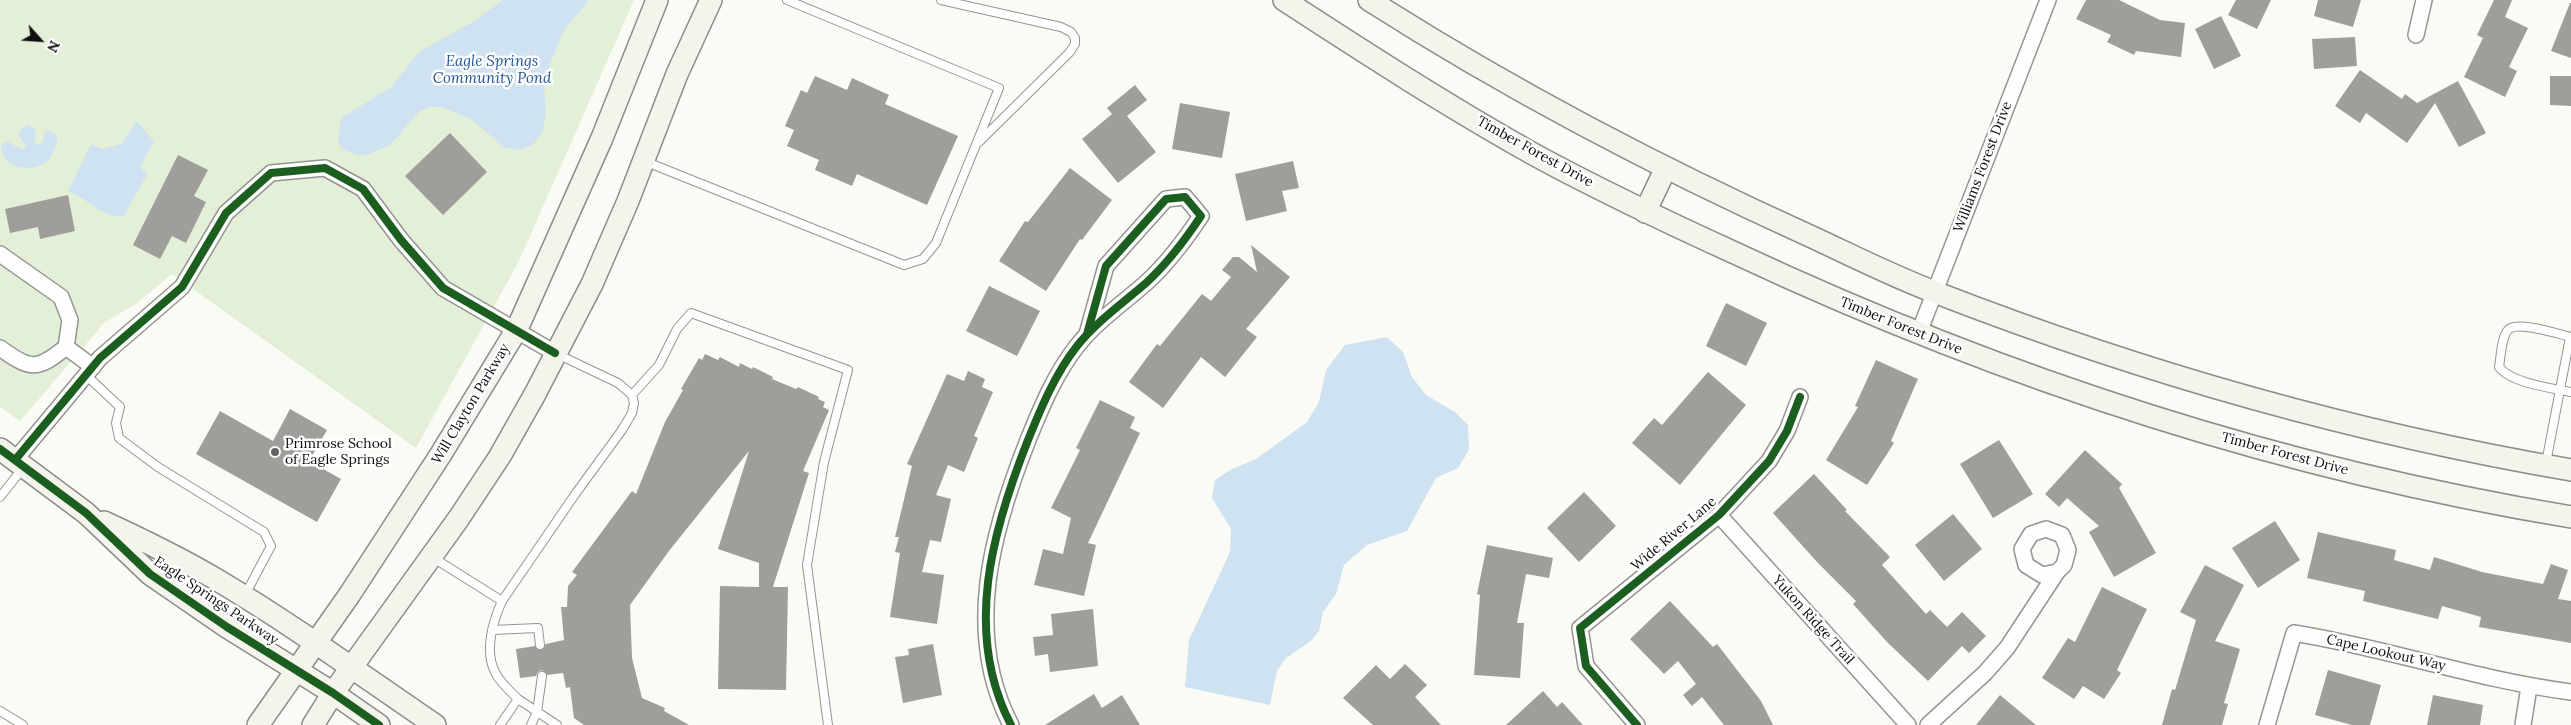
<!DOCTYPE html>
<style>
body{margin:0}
#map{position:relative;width:2571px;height:725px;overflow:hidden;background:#fbfbf5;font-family:Lora,serif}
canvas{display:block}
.north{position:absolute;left:15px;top:15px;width:50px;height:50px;-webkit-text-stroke:4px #fff;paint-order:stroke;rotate:116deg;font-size:14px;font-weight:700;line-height:20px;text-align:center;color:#0f0f0f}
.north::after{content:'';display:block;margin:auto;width:18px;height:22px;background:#0f0f0f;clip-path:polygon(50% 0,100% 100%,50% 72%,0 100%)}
</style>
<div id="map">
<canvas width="2571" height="725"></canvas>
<div class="north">N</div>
</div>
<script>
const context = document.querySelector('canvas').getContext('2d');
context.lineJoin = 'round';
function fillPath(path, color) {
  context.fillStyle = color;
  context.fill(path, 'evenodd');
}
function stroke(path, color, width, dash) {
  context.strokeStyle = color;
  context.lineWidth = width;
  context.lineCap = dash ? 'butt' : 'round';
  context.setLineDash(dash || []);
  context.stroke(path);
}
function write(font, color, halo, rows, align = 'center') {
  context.font = font + ' Lora,serif';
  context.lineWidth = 5;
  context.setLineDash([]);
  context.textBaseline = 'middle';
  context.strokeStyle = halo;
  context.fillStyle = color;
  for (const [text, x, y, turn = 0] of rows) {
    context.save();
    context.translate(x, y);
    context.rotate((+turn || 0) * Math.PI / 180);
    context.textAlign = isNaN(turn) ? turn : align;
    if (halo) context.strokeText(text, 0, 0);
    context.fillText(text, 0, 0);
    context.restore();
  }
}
fillPath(new Path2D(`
 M0 0H634L519 261 416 448 172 274 137 303 104 323 20 421 0 407Z`), '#e3efd7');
fillPath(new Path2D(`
 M503 0H589L564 30 553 56 544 82 546 113 543 130 534 144 520 150 504 147 471 119 442 107H428L419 112 390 145 366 155H357L341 148 338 140 341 118 391 87 419 52 476 20Z
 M136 121 154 141 141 165 142 170 148 173 123 217C98 216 91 200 68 191L91 144 101 149 122 144Z
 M29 125 36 131 34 142 39 145 44 140V132C51 130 54 132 58 139 55 146 54 154 48 160 35 174 0 170 1 144L8 142 23 150 26 145 18 135 22 128Z
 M1387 337 1403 352 1412 377 1426 395 1455 412 1468 425 1469 450 1458 468 1436 478 1407 531 1367 545 1344 565 1336 594 1323 612 1319 631 1311 641 1286 658 1277 671 1270 705 1185 687 1189 640 1230 552 1231 529 1212 498 1215 480 1230 470 1256 459 1307 422 1319 402 1326 370 1345 345Z`), '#cfe2f2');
fillPath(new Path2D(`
 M2086 0H2119L2160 20 2185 23 2181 57 2136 51 2134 55 2107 42 2111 35 2076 19Z
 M2236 0H2271L2257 29 2228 15Z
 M2318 0H2361L2353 27 2314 16Z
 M2494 0H2512L2505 17 2528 28 2509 67 2517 71 2505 97 2464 77 2483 38 2477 35Z
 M2570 3H2571V58L2551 51Z
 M2221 16 2241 56 2214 69 2195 29Z
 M2355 37 2357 66 2314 69 2312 39Z
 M2360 70 2402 99 2405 94 2417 103 2458 81 2486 133 2459 147 2435 103 2407 143 2366 113 2360 123 2335 106Z
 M815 76 847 90 852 78 889 95 885 104 958 136 927 205 857 174 852 186 815 170 819 160 787 146 794 130 785 126 801 90 807 93Z
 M2550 76H2571V106L2550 105Z
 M1135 85 1147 100 1127 116 1156 152 1118 183 1082 139 1112 114 1107 108Z
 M1180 103 1230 112 1222 158 1172 149Z
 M450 133 487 172 443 215 405 176Z
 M178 155 208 170 194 196 206 202 186 243 172 236 160 259 133 245Z
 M1293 161 1299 188 1282 191 1287 211 1246 221 1235 174Z
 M1070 168 1112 200 1082 240 1080 239 1046 291 999 261 1025 221 1028 222Z
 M68 195 75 231 40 239 38 227 10 233 5 209Z
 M1251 245 1290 277 1246 329 1257 337 1225 377 1201 357 1163 408 1129 382 1157 344 1160 346 1202 294 1211 301 1231 277 1222 270 1233 257H1239L1257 272Z
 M989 286 1040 311 1017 356 966 331Z
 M1726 303 1767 323 1746 366 1706 346Z
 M705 354 718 360 720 357 739 367 740 363 752 369 753 367 773 377 772 379 796 389 798 387 819 397 818 399 825 402 823 407 829 410 803 471 809 473 773 587H788L786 690 718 689 720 586 759 587V563L718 549 749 451 669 551 630 605 632 658 642 698 665 708 664 711 689 725H584L574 718 570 687 566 688 563 673 547 675 542 670 538 672 536 676 520 678 516 649 535 646 541 650 546 644 564 640 561 607H567L568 586 577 575 572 572 632 491 636 494 665 422 683 390 681 389 699 358 702 360Z
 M1876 360 1918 379 1891 441 1894 443 1867 485 1826 460 1858 407 1855 406Z
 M968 371 985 379 982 387 993 392 974 436 978 438 964 472 948 465 936 495 951 499 941 542 930 540 922 572 944 575 937 624 890 617 900 553 895 552 899 537H895L912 466 907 464 947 374 964 381Z
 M1708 372 1746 405 1680 485 1632 443 1654 418 1662 425Z
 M1100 400 1135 417 1130 428 1140 433 1088 543 1096 545 1084 596 1034 585 1043 549 1063 554 1071 518 1051 508 1080 450 1076 448Z
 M290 409 327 430 309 461 341 479 317 522 196 454 220 411 273 441Z
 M1999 440 2033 494 1993 518 1960 464Z
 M2085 450 2122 484 2119 488 2156 553 2114 577 2089 532 2099 526 2067 498 2059 507 2045 494Z
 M1814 474 1847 510 1845 511 1890 557 1882 565 1926 614 1930 610 1947 627 1962 612 1986 636 1969 653 1962 646 1928 681 1887 642 1853 604 1856 601 1817 562 1773 513Z
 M1584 492 1616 526 1579 562 1547 528Z
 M1953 514 1982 549 1944 581 1915 545Z
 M2275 521 2300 560 2258 588 2232 548Z
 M2318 532 2396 550 2394 560 2430 570 2434 557 2482 572 2543 584 2551 564 2568 570 2558 599 2571 601V643L2479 627 2481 617 2442 606 2438 619 2363 601 2365 591 2307 578Z
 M1487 545 1553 558 1549 578 1526 574 1517 623H1524L1520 678 1474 675 1480 595 1477 594Z
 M2205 565 2244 585 2215 641 2240 649 2224 703 2228 704 2222 725H2162L2172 689 2175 690 2196 620 2180 612Z
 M2102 587 2147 609 2117 670 2121 673 2104 699 2083 686 2074 699 2042 678 2068 638 2075 642Z
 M1670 601 1713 647 1717 644 1761 701 1773 725H1724L1702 697 1692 706 1683 695 1696 684 1678 661 1664 674 1630 639Z
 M1093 609 1098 666 1050 672 1048 654 1035 656 1033 637 1053 635 1051 614Z
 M933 644 942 695 903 703 895 657 909 655 908 649Z
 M1405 664 1427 685 1415 697 1441 725H1373L1343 698 1376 665 1390 679Z
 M2328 670 2381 685 2370 725H2352L2315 715Z
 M1543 691 1557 707 1562 702 1583 725H1506Z
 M1094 694 1102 708 1122 695 1140 725H1045Z
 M2000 695 2036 725H1976Z
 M2433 695 2483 705 2480 725H2427Z`), '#9f9e9a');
const lane = new Path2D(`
 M941 0 1061 27 1071 32 1075 38V44L1069 53 979 142
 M644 161 904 265 923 259 936 243 999 88 787 0
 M2571 337C2558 334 2519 321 2509 329 2501 336 2501 357 2499 367 2511 383 2551 388 2571 392
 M86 375 120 407 116 423 119 438 158 467 264 532 271 546 245 595
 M632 395 659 365 677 329 691 313 848 370 824 462 807 565 828 725
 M2546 463 2570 337
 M0 497 23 468
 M432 557 502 601 576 493 622 430 632 413 634 403 632 395 618 383 557 354
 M492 630 538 628 540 645
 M518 699 557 725
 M0 711 23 725
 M500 725 518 699C510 691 500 683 495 672 484 651 493 621 502 601
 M531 725 537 712 542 676`);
const street = new Path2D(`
 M2416 35 2424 0
 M0 254 61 297 70 320 66 347C36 372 30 369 0 348
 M1918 335 2048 0
 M66 347 93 367
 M15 460 100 358 182 287 226 213 271 173 325 168 363 189 401 240 443 288 555 353
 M1719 515 1908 725
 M1011 725C963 633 992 531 1028 440 1041 408 1055 374 1077 346 1096 322 1123 303 1146 283 1168 263 1185 240 1201 216L1185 197 1166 199 1106 266 1087 334
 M1637 725 1586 666 1580 628 1719 515 1769 461 1787 431 1800 397
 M1928 725 1985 673 2007 648 2057 572 2064 565 2068 550 2062 535 2046 529 2031 534 2022 549 2026 565 2042 575 2057 572
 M2267 725 2294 633C2387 648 2477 680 2571 692
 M2523 725 2529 687`);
const secondary = new Path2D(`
 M1284 0C1367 54 1449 107 1535 155 1601 191 1669 223 1737 254 2002 378 2282 469 2571 517
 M1369 0C1510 90 1659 168 1812 237 1853 256 1894 277 1937 293 2141 372 2355 433 2571 470
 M1645 212 1666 168
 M0 449 86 513 150 574 227 627 333 693 379 725
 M104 522C143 540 182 559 219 581 293 625 363 676 435 725
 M258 725 350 594 441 454 517 329 602 138 657 0
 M313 725 333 693 459 518 500 456 535 394 592 284 628 201 677 74 711 0`);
stroke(lane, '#959593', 10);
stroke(street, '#959593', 18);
stroke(secondary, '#8c8c89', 24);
stroke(lane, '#fefefe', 8);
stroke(street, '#fefefe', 15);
stroke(secondary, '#f4f4ec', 21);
stroke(new Path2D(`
 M0 449 86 513 150 574 227 627 333 693 379 725
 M15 460 100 358 182 287 226 213 271 173 325 168 363 189 401 240 443 288 555 353
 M1011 725C963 633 992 531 1028 440 1041 408 1055 374 1077 346 1096 322 1123 303 1146 283 1168 263 1185 240 1201 216L1185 197 1166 199 1106 266 1087 334
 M1637 725 1586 666 1580 628 1719 515 1769 461 1787 431 1800 397`), '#1b5e20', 8);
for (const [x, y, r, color] of [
 [275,452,5,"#626260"]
]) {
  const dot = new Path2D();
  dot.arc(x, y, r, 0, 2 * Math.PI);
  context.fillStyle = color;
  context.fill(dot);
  stroke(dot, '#fff', 2);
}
write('14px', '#0f0f0f', '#fff', [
 ["Timber Forest Drive",1535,152,29],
 ["Williams Forest Drive",1983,167,-69],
 ["Timber Forest Drive",1901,326,22],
 ["Will Clayton Parkway",471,404,-59],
 ["Timber Forest Drive",2285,454,15],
 ["Wide River Lane",1674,534,-40],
 ["Eagle Springs Parkway",216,601,34],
 ["Yukon Ridge Trail",1813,620,48],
 ["Cape Lookout Way",2386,653,13]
]);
write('14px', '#0f0f0f', '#fff', [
 ["Primrose School",285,444],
 ["of Eagle Springs",285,460]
], 'left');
write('italic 15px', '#245795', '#fff', [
 ["Eagle Springs",492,62],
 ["Community Pond",492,79]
]);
</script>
